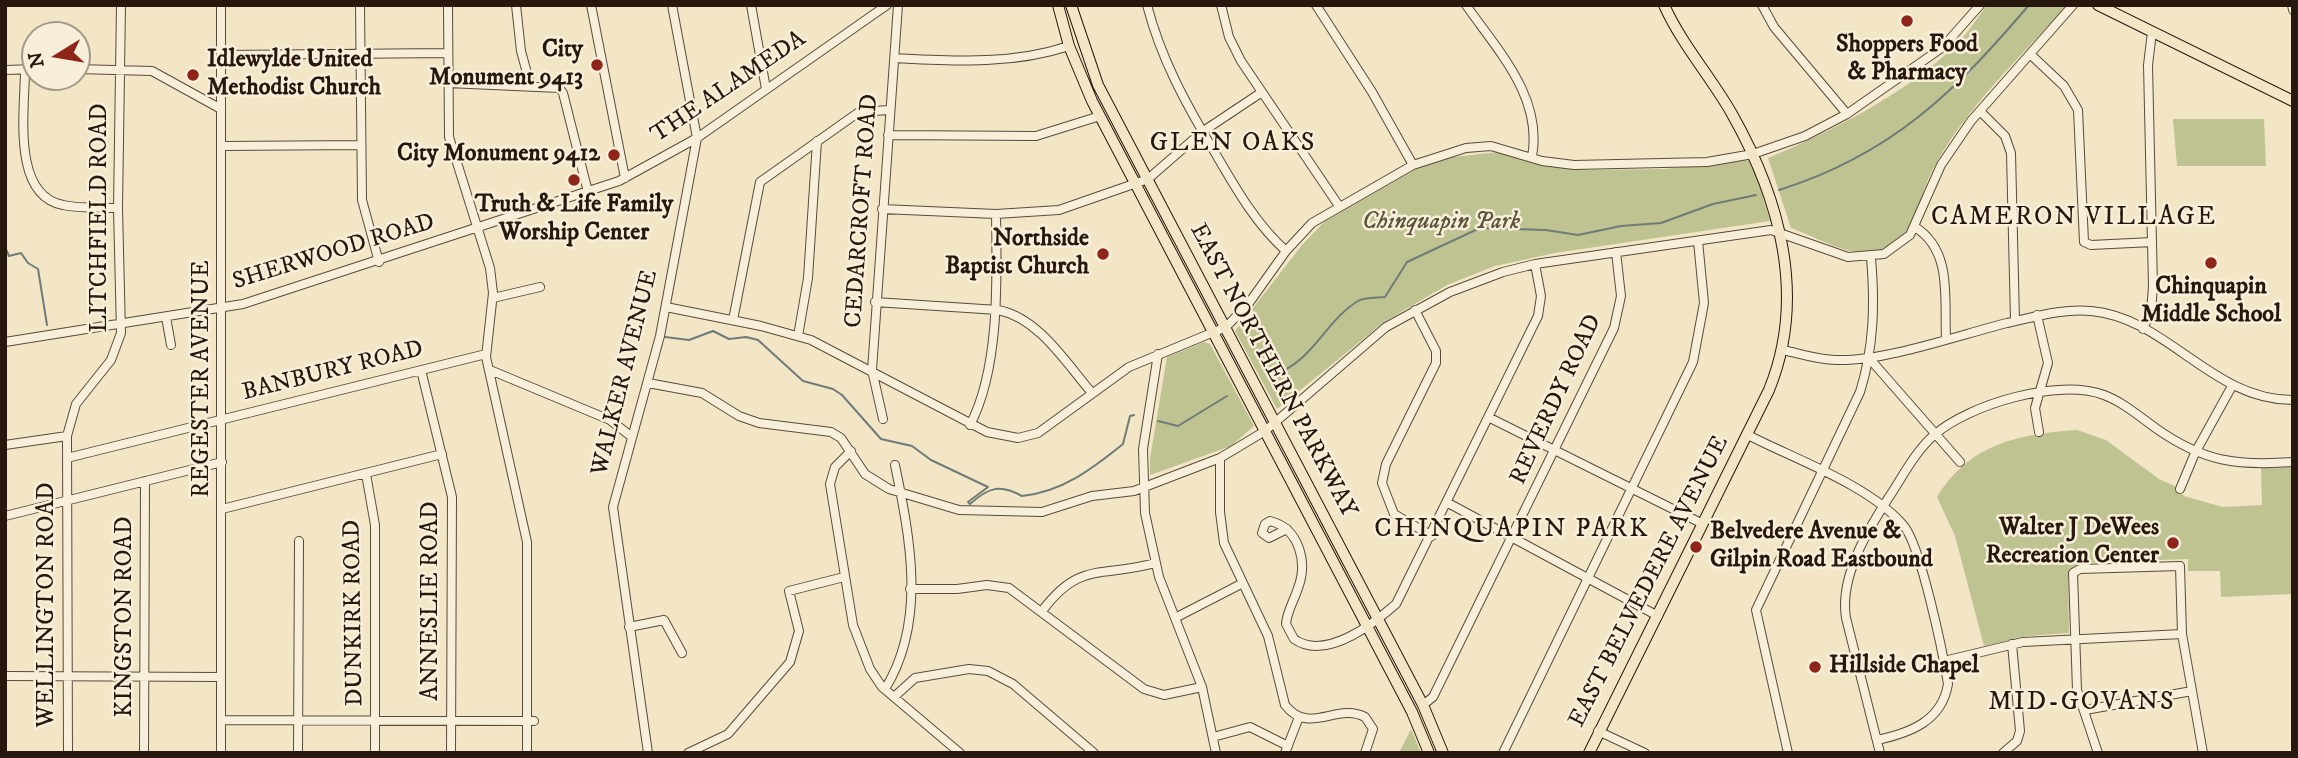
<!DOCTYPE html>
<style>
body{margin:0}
#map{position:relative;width:2298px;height:758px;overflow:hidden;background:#f2e6c6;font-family:"IM FELL DW Pica",serif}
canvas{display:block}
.frame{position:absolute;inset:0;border:7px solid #28170d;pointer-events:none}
.north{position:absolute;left:21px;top:21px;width:70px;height:70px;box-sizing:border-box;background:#f7efda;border:2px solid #a49988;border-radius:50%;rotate:259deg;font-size:19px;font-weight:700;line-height:28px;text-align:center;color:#28170d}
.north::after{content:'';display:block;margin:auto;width:24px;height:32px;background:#8f2418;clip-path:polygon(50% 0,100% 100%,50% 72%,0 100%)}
</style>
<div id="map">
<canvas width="2298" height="758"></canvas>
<div class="frame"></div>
<div class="north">N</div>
</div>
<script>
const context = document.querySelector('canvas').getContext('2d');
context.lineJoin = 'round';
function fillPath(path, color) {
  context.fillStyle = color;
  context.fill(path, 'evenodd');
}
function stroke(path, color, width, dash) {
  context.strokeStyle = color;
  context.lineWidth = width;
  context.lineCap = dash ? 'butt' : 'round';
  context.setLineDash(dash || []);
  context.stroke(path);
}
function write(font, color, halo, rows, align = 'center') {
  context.font = font + ' "IM FELL DW Pica",serif';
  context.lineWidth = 5;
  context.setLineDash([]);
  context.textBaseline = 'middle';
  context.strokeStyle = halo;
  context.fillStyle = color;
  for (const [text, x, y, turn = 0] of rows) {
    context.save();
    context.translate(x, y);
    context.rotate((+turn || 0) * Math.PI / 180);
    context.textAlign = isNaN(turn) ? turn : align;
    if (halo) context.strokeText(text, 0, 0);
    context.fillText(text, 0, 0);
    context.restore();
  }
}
fillPath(new Path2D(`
 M1987 5H2067C2021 57 1964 109 1932 171 1918 199 1917 232 1887 247 1855 263 1820 238 1791 228L1768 158C1834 130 1904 95 1957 44 1968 33 1977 18 1987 5Z
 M2173 119H2264L2266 166H2177Z
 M1498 152 1589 170 1666 169 1752 160 1770 221 1555 253 1495 266 1447 285 1384 322 1277 409 1235 331 1302 245 1324 222 1418 168 1445 158Z
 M1204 342 1210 344 1254 426 1231 446 1150 475V458L1167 357Z
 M2077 430 2106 440 2159 479 2175 486 2184 496 2223 507 2262 505 2261 468 2293 467V594L2221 597 2220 571H2188V559L2081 563 2068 573 2069 633 2027 636 1984 646 1955 536 1937 497C1969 444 2018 434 2077 430Z
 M1411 729 1421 753H1399Z`), '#bfc391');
stroke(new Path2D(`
 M1779 190C1891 155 1955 92 2029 5
 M5 247 9 256 21 253 28 263 38 269 47 325
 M665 337 689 340 713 331 729 339 746 337 758 340 803 381 833 389 842 395 881 439 912 446 931 460 988 487 968 502 970 504C989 487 1000 484 1022 496 1062 492 1092 469 1123 444L1130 416 1134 415
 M1273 375C1312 363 1325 321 1358 301 1364 297 1378 298 1385 297L1407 262 1480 228 1546 230 1578 235 1621 226 1661 223 1713 204 1756 195
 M1158 421 1178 426 1227 396`), '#707b78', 2);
const minor = new Path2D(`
 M360 5 362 200 379 262
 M448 5 449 137 490 268 493 293 486 357 527 542V753
 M516 5 521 51 530 84
 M591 5 625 178
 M751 5 766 89
 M1147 5C1161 59 1186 104 1214 151 1235 187 1255 223 1286 251
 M1221 5 1229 37 1241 61 1339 206
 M1316 5 1372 92 1413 165
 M1466 5C1498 51 1543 97 1532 157
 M1762 5 1774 27 1847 114
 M2292 5 2293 10
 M2030 54 2064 86 2078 110 2084 242 2091 245 2152 242
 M221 55 448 53
 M895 58C954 61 1012 65 1069 46
 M25 69C25 109 11 195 63 205 80 209 100 207 118 208
 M77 69 152 71 221 109
 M5 70 35 69
 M448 83 559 88 563 93 588 192
 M1980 111 2005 136 2011 153 2015 321
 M888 135 1036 136 1100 116
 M221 146 361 145
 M882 209 996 214 1059 210 1148 179 1202 132 1262 92
 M1915 227C1953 251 1944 299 1946 338
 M493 298 540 287
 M875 302 998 310C1039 318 1066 363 1092 393
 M666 307 761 326 811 340 987 432 1018 438 1038 433 1129 367 1226 327 1249 303 1286 251 1312 223 1413 165 1466 148 1491 146 1542 161 1574 165 1707 162 1753 154 1805 136 1847 114 1943 47 1980 5
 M1415 310 1436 351V363L1386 464 1382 483 1394 514 1432 536
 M2037 315 2048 363 2035 408 2039 432
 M166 317 171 345
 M733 320 760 182 859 112 889 110
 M2143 329 2151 311 2153 287 2148 65 2152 32
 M798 336 808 278 817 141
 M5 342 243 304 619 181 697 138 887 5
 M1783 350C1801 354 1818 360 1836 360 1883 362 1959 335 2007 323 2035 317 2063 308 2091 311 2168 318 2211 400 2293 400
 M1158 354 1143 449 1145 513 1159 577 1202 687 1216 753
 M1869 358 1960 462
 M421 370 452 497 451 753
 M490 370 610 420 632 437
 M648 383 702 393 739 416 759 423 831 432 841 438 865 474 889 489 959 510 1042 512 1092 496 1134 491 1220 458 1265 431 1386 327 1450 292 1503 272 1535 264 1771 230 1848 257 1884 254 1910 235 1941 165 1971 121 2073 5
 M1490 418 1703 524
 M883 419 872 370 898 5
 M970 425C1000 368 997 278 996 214
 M1748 435C1794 459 1870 485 1904 526 1921 547 1943 653 1948 684 1942 721 1910 733 1877 740
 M5 445 67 436
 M851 451 835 467 830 484 853 625 870 669 882 687 960 753
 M67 458 486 354
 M1220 458V512L1224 543 1268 636 1285 705C1309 736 1337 702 1365 717L1373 729 1365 753
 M366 474 375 525V753
 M2180 489 2195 453 2232 386
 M1448 503 1658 616
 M222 509 442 454
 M5 516 222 462
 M1287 529 1269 538 1262 533 1265 524 1270 521C1299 528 1308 562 1298 588 1294 601 1287 611 1286 624L1294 639C1325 661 1372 625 1396 604L1538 316 1541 296 1535 264
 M910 589H957L987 585 1009 588 1144 689 1164 695 1202 687
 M1042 611C1080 560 1102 578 1155 563
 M1175 618 1243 583
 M629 627 664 620 682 653
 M1944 661 2023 642 2182 634
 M5 676 221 677
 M885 689C927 621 910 538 895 465
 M894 697 915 678 969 669 988 671 1013 684 1094 753
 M1423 705 1433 697 1614 328 1621 296 1616 252
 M2085 710 2192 691
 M221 720 534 721
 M1598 731 1645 753
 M1213 737 1250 727 1288 746
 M68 753 67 436 76 404 111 360 121 333 118 208 121 5
 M144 753 145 481
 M221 753V5
 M298 753 299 541
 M648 753 613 507 660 336 697 138 672 5
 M688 753 728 734 790 662 799 631 789 591 844 577
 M1285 753 1299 717
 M1503 753 1693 362 1704 303 1698 241
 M1788 753 1756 610 1860 392C1874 347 1875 304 1871 258
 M1880 753 1846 618C1839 575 1870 526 1893 491 1905 472 1917 450 1934 435 1970 404 2058 378 2104 395 2123 402 2140 417 2157 429 2204 462 2237 466 2293 462
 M2003 753 2017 741 2020 731 2012 644
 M2098 753 2077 690 2073 573 2080 569 2180 566 2182 634 2203 753`);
const major = new Path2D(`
 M1058 5 1069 46 1092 101 1412 712 1429 753
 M1071 5 1098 85 1423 705 1443 753
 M2098 5 2293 101
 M1589 753 1769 390C1807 297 1780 199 1732 114 1711 77 1682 45 1664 5`);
stroke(minor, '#5a4b3b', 10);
stroke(major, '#28170d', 12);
stroke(minor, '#f7efda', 8);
stroke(major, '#f2e6c6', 10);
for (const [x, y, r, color] of [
 [1907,21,7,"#8f2418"],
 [597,65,7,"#8f2418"],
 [193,75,7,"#8f2418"],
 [614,155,7,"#8f2418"],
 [574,180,7,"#8f2418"],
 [1103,254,7,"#8f2418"],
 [2211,263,7,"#8f2418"],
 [2173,543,7,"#8f2418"],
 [1696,547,7,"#8f2418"],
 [1815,667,7,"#8f2418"]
]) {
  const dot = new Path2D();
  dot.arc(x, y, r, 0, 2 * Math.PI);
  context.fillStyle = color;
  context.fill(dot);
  stroke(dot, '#f7efda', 2.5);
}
write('bold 24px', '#28170d', '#f7efda', [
 ["Shoppers Food",1907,46,"center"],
 ["& Pharmacy",1907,74,"center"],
 ["City",583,51],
 ["Monument 9413",583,79],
 ["Idlewylde United",207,61,"left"],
 ["Methodist Church",207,89,"left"],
 ["City Monument 9412",600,155],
 ["Truth & Life Family",574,206,"center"],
 ["Worship Center",574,234,"center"],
 ["Northside",1089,240],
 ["Baptist Church",1089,268],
 ["Chinquapin",2211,288,"center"],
 ["Middle School",2211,316,"center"],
 ["Walter J DeWees",2159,529],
 ["Recreation Center",2159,557],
 ["Belvedere Avenue &",1710,533,"left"],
 ["Gilpin Road Eastbound",1710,561,"left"],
 ["Hillside Chapel",1829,667,"left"]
], 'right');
write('24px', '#28170d', '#f7efda', [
 ["THE ALAMEDA",729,88,-34],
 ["CEDARCROFT ROAD",863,211,-86],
 ["LITCHFIELD ROAD",101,218,-90],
 ["SHERWOOD ROAD",334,253,-17],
 ["EAST NORTHERN PARKWAY",1272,371,62],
 ["BANBURY ROAD",333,372,-14],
 ["WALKER AVENUE",626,373,-76],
 ["REGESTER AVENUE",203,379,-90],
 ["REVERDY ROAD",1557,400,-65],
 ["EAST BELVEDERE AVENUE",1650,582,-63],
 ["ANNESLIE ROAD",432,601,-90],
 ["WELLINGTON ROAD",48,605,-90],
 ["DUNKIRK ROAD",355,613,-91],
 ["KINGSTON ROAD",126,617,-90]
]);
write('italic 24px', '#5d533b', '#f7efda', [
 ["Chinquapin Park",1441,223]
]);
context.letterSpacing = '2px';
write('26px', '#28170d', '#f7efda', [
 ["GLEN OAKS",1233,145],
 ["CAMERON VILLAGE",2074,219],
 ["CHINQUAPIN PARK",1512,531],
 ["MID-GOVANS",2082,704]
]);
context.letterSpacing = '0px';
</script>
